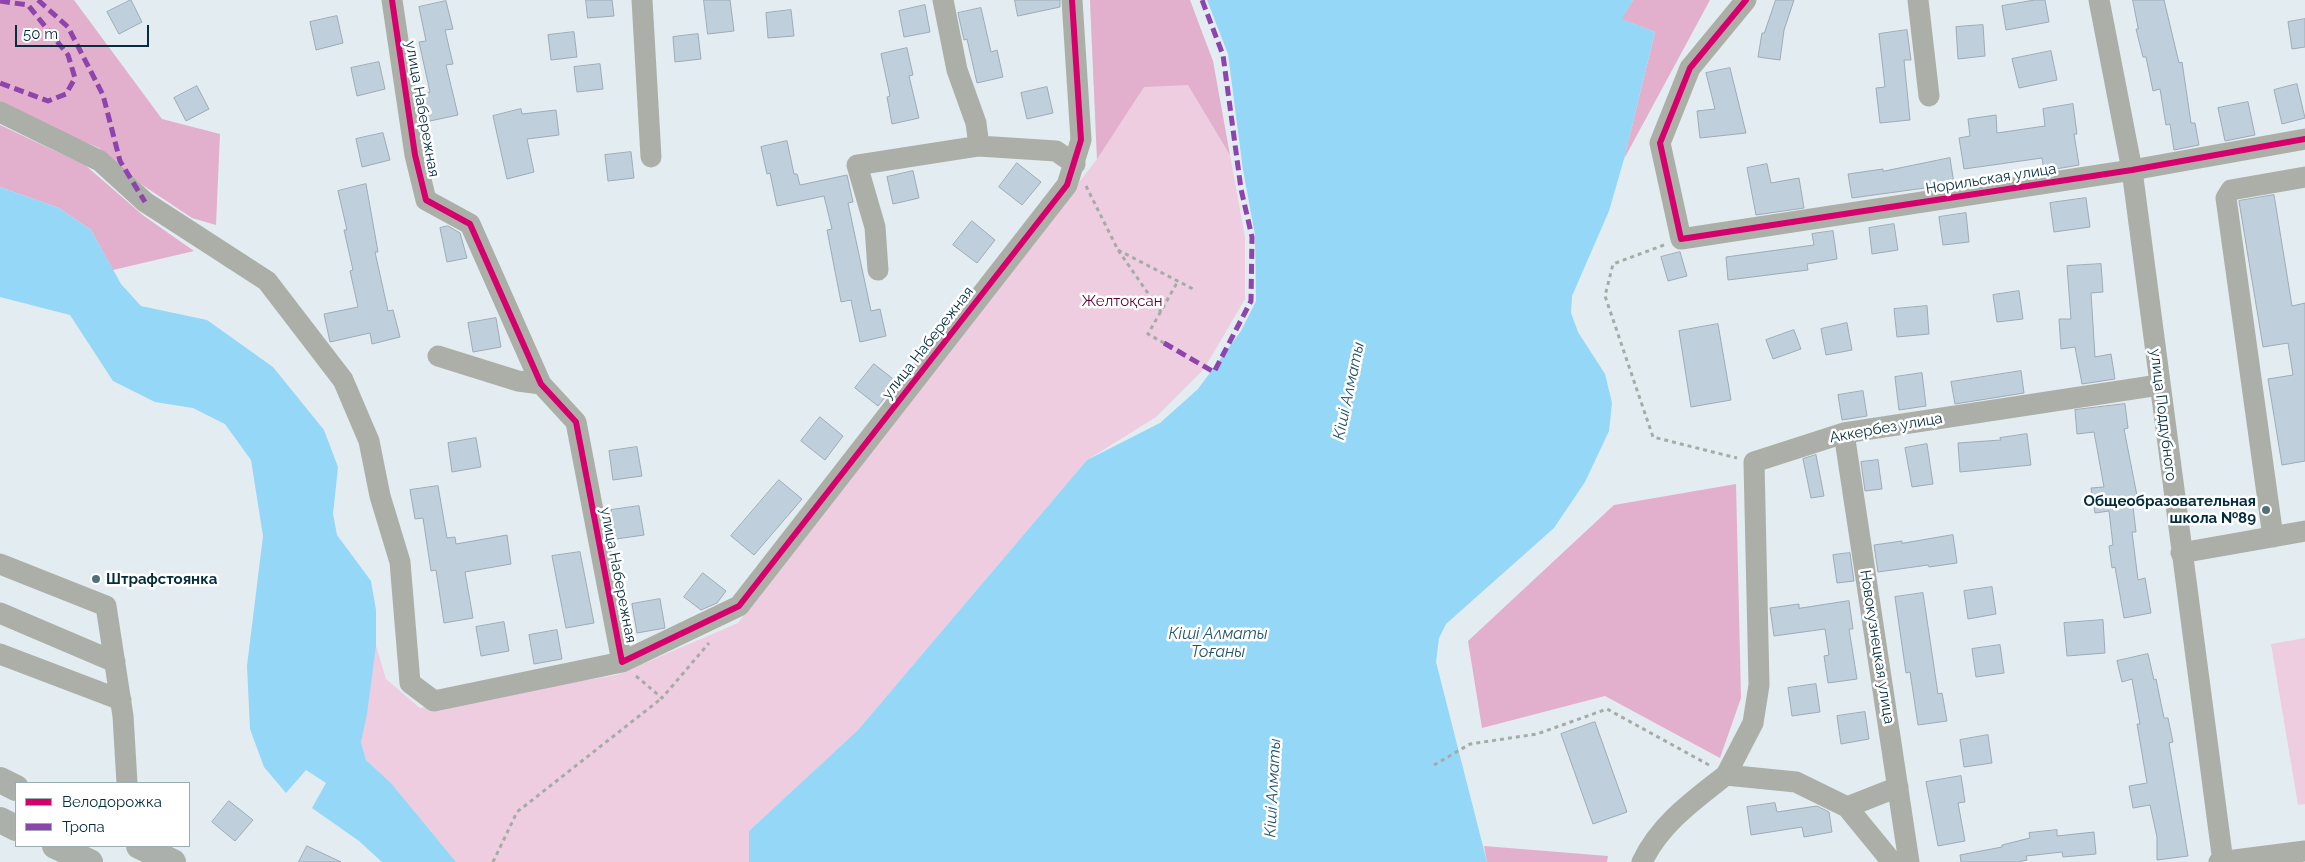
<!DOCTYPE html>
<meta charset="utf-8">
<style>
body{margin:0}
#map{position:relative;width:2305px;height:862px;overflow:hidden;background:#e3ecf0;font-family:Raleway,sans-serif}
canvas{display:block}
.legend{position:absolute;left:15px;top:782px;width:175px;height:65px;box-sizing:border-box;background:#fff;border:1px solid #9babb2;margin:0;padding:6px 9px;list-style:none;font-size:15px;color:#042d3e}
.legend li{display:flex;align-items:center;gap:10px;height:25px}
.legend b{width:25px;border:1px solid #9babb2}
.scale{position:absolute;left:15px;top:25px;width:134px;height:22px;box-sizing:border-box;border:2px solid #042d3e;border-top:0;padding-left:6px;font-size:15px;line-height:18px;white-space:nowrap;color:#042d3e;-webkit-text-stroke:4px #fff;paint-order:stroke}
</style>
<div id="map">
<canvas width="2305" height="862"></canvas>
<ul class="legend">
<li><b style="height:6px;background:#d6006c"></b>Велодорожка</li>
<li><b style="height:6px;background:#8e44ad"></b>Тропа</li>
</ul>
<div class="scale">50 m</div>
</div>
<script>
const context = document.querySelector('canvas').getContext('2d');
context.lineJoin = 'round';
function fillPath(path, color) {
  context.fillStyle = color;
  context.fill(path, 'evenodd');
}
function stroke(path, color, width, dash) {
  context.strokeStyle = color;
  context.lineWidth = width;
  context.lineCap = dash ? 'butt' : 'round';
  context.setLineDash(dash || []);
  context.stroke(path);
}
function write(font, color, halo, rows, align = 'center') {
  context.font = font + ' Raleway,sans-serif';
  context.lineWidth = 5;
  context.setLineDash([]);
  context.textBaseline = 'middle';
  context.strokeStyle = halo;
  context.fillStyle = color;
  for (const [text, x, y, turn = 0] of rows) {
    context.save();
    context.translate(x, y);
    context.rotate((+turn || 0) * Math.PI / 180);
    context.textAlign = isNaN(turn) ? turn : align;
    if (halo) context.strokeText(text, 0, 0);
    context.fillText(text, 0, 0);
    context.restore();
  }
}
fillPath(new Path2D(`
 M1090 0H1186L1230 155 1245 237V299L1204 369 1156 417 1087 460 858 730 749 831V862H456L391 783 366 760 361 742 376 646 386 679 420 708 617 675 738 623 1097 159Z
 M2305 638V804L2298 805 2271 644Z`), '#edcddf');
fillPath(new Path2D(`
 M0 0H74L162 119 220 134 216 225 192 218 141 184 99 148 0 106Z
 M1090 0H1190L1213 61 1230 155 1188 85 1144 87 1097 159Z
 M1633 0H1710L1624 159 1655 32 1621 19Z
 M0 125 85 165 144 216 194 251 113 270 91 230 59 208 0 187Z
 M1736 484 1741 698 1720 758 1605 696 1482 728 1468 641 1614 505Z
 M1484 846 1608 856 1607 862H1487Z`), '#e2b0cc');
fillPath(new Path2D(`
 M1207 0H1633L1622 19 1655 32 1624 159 1609 211 1572 296 1571 313 1578 332 1605 374 1612 403 1609 431 1585 482 1554 528 1446 624 1439 638 1436 662 1487 862H749V831L858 730 1087 460 1160 423 1198 389 1241 331 1256 301 1255 235 1243 170 1228 54Z
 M0 187 59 208 91 230 121 284 141 306 207 320 273 367 324 430 338 467 333 514 337 535 371 581 376 610V646L367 714 361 742 366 760 391 783 456 862H382L359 841 312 808 326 783 306 770 286 793 264 767 250 729 247 666 263 536 251 460 225 424 193 408 155 402 113 381 70 315 0 297Z`), '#95d7f7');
const building = new Path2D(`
 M131 0 142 22 119 34 107 12Z
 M586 0H612L614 16 588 18Z
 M704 0H730L734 31 708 34Z
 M1015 0H1060V7L1018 16Z
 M1776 0H1794L1784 30 1780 60 1758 57 1762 33H1764Z
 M2035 0H2045L2049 22 2006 30 2002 6Z
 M2133 0H2164L2179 63 2182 62 2191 123H2195L2199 145 2174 150 2170 124 2166 125 2160 89 2153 91 2146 57H2143L2136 29H2138Z
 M446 1 453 29 445 30 453 64 446 65 458 115 430 121 424 94 430 92 419 42 426 41 419 7Z
 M925 5 930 32 904 37 899 11Z
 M981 8 991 52 997 50 1003 77 977 83 967 39 964 40 958 13Z
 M791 10 794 36 768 38 766 13Z
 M337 16 343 43 316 50 310 22Z
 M2305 19V47L2292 49 2288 22Z
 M1983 25 1985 56 1958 59 1956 27Z
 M1907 30 1911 60H1904L1910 120 1880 123 1876 88 1885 87 1879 34Z
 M574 32 577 57 551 60 548 35Z
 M698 34 701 59 675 62 673 37Z
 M907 48 913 75 909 76 919 118 892 124 887 97 890 96 881 54Z
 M2051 51 2057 80 2019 88 2012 59Z
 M379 62 385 89 357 96 351 68Z
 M600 64 603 89 577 92 574 67Z
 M1730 68 1746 133 1700 138 1697 111 1715 109 1706 73Z
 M2297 84 2305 118 2282 124 2274 90Z
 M197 86 209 109 186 121 174 98Z
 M1047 87 1053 113 1027 119 1021 93Z
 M2248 102 2255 135 2225 141 2218 108Z
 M2073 104 2077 134H2074L2079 165 2044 171 2042 158 1964 169 1959 138 1970 136 1968 119 1996 115 1997 133 2045 126 2043 109Z
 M521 109 522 114 556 110 559 135 527 139 534 172 507 179 493 116Z
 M383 133 390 160 362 167 356 139Z
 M787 141 794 174H797L800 185 847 175 853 202 848 203 871 311 880 309 886 336 860 342 851 300 841 302 827 230 832 229 824 196 777 206 770 173 767 174 761 147Z
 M631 152 634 178 608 181 605 155Z
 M1950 158 1954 184 1852 198 1848 174 1883 169V171Z
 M1017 163 1041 182 1022 205 999 187Z
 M1767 164 1771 183 1799 178 1804 208 1756 215 1747 168Z
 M913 171 919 198 893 204 887 177Z
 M366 184 378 252H375L388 311 393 310 400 337 372 344 370 333 330 342 324 314 358 307 350 271 353 270 344 230H347L338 191Z
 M2274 195 2292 306 2305 303V461L2282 465 2268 379 2293 375 2288 343 2263 347 2239 201Z
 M2086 198 2090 227 2054 232 2050 203Z
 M1966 213 1969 242 1943 245 1939 217Z
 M972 221 995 240 977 263 953 245Z
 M1894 224 1898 250 1872 254 1869 228Z
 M448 226 460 233 467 258 447 262 440 228Z
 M1833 231 1837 259 1807 264 1808 270 1728 280 1726 257 1814 245 1812 234Z
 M1680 252 1687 276 1668 281 1661 257Z
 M2101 264 2103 292 2091 293 2095 357 2111 354 2115 379 2082 384 2075 347 2061 349 2059 319H2071L2067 266Z
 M2019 291 2023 319 1997 322 1993 295Z
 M1927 306 1929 334 1897 337 1894 309Z
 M496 318 501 347 473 352 468 323Z
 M1847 323 1852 350 1826 355 1821 329Z
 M1718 324 1731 400 1691 407 1679 331Z
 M1794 330 1801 349 1773 359 1766 340Z
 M874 364 897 382 878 406 855 388Z
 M2021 371 2024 393 1955 404 1951 382Z
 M1922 373 1926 406 1899 410 1895 377Z
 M1863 391 1867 416 1842 420 1838 395Z
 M2125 404 2128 428 2124 429 2139 506 2133 507 2136 532H2132L2138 580 2145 578 2151 613 2124 618 2115 567 2112 568 2109 546 2113 545 2109 511 2095 513 2091 488 2104 487 2094 432 2077 434 2075 410Z
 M820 417 843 436 825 460 801 441Z
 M2027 434 2031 465 1960 472 1958 443 2001 440 2000 438Z
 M476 438 481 467 452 472 448 443Z
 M1927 444 1933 484 1912 487 1905 448Z
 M637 447 642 476 613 480 609 451Z
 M1816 455 1824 496 1811 498 1803 459Z
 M1878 460 1882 489 1865 491 1861 462Z
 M779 480 802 499 754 555 731 536Z
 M438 486 447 538 455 537 456 544 507 535 511 564 465 572 473 618 444 623 436 570 431 571 423 518 415 519 410 490Z
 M639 506 644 535 616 539 611 510Z
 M1953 535 1957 563 1929 567 1928 565 1878 572 1874 545 1902 541V543Z
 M580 552 594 623 566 628 552 556Z
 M1850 553 1854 581 1837 583 1833 555Z
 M703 573 726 591 717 603 701 610 684 597Z
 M1992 587 1996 614 1968 619 1964 591Z
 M1923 593 1938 694 1942 693 1947 721 1918 725 1910 672 1906 673 1895 597Z
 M660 599 665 628 637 633 632 604Z
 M1849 601 1853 629H1849L1857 679 1828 683 1824 656 1829 655 1825 629 1774 636 1770 608 1799 604V608Z
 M2103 620 2105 653 2067 656 2064 623Z
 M504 622 509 651 481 656 476 627Z
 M557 630 562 659 534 664 529 635Z
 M2000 645 2004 673 1976 677 1972 649Z
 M2148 654 2154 680 2156 679 2164 718H2168L2173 742 2169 743 2188 856 2157 860V837L2150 805 2133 808 2129 786 2147 783 2137 724H2140L2132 679 2122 682 2117 661Z
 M1816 684 1820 712 1792 716 1788 688Z
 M1865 712 1869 739 1841 744 1837 716Z
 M1595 722 1627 812 1593 824 1561 734Z
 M1988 735 1992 763 1964 767 1960 740Z
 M1961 776 1965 802 1958 803 1965 841 1938 846 1926 782Z
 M229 801 253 820 235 841 212 822Z
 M1775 803 1777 812 1817 806 1829 812 1832 832 1804 837 1802 827 1751 835 1747 807Z
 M2057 830V836L2094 832 2096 854 2063 857 2062 852 2026 856 2027 860 2018 862H1961L1960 855 2002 847V845L2030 838 2029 833Z
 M307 846 341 862H299Z`);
fillPath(building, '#c0cfdc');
stroke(building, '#9cabb7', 1);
stroke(new Path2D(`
 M1086 186 1118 250 1161 312
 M1664 245 1613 264 1605 296 1653 437 1737 458
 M1118 250 1195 290
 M1164 343 1148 334 1178 281
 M636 676 662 698 709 643
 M1434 765 1470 744 1537 734 1607 709 1709 765
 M493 862 517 812 662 698`), '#a5aba6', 3, [4, 4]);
stroke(new Path2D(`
 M392 0 415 155 426 200 470 224 541 384 576 422 622 662
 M642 0 651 157
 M943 0 957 70 976 123 979 146
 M1746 0 1690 68 1660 143 1681 239 2132 170 2305 139
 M1918 0 1929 96
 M2099 0 2132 170 2223 862
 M0 112 100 161 145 202 267 281 343 380 369 441 380 496 400 562 410 683 434 701 622 662 739 606 1067 185 1081 140 1072 0
 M878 270 875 227 857 165 979 146 1056 151 1075 164
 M438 356 518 381 541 384
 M1844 433 1909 862
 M2273 537 2226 198 2231 190 2305 177
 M2181 553 2305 531
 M0 564 106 606 123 716 127 783
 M0 613 115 662
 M0 654 121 700
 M1726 775 1753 723 1759 685 1754 462 1844 433 2159 385
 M1847 807 1898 787
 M1642 862C1660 824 1694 800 1726 775L1796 782 1847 807 1892 862
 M2219 862 2305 851`), '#abafa7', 21);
stroke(new Path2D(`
 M0 780 16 788
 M0 820 16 828
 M55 846 90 862
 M139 846 173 862`), '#acb0aa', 26);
stroke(new Path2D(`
 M38 0 68 27 103 95 120 161 145 202
 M0 1 28 5 68 55 75 78 66 94 48 101 0 83
 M1164 343 1214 372 1251 301 1252 237 1241 189 1223 55 1202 0`), '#8e44ad', 5, [10, 5]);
stroke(new Path2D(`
 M392 0 415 155 426 200 470 224 541 384 576 422 622 662 739 606 1067 185 1081 140 1072 0
 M1746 0 1690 68 1660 143 1681 239 2132 170 2305 139`), '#d6006c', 6);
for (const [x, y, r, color] of [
 [2266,510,5,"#52707c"],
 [96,579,5,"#52707c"]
]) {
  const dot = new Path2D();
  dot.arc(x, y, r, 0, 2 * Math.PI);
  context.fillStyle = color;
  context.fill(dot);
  stroke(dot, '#fff', 2);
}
write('15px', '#042d3e', '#fff', [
 ["улица Набережная",422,109,80],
 ["Норильская улица",1991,179,-9],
 ["улица Набережная",928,343,-52],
 ["улица Поддубного",2163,415,83],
 ["Аккербез улица",1886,428,-10],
 ["улица Набережная",618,575,79],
 ["Новокузнецкая улица",1877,647,81]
]);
write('15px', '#5d0139', '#fff', [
 ["Желтоқсан",1122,301]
]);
write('bold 15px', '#042d3e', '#fff', [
 ["Общеобразовательная",2256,501],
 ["школа №89",2256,518],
 ["Штрафстоянка",106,579,"left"]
], 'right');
write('italic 16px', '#24556c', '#fff', [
 ["Кіші Алматы",1349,391,-78],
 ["Кіші Алматы",1218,634],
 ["Тоғаны",1218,652],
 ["Кіші Алматы",1273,788,-87]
]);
</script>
